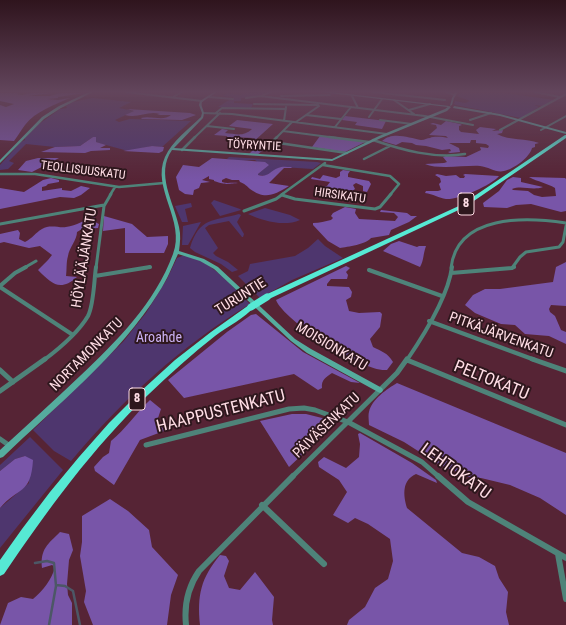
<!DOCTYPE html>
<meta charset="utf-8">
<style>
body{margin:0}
canvas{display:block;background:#562435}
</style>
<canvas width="566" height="625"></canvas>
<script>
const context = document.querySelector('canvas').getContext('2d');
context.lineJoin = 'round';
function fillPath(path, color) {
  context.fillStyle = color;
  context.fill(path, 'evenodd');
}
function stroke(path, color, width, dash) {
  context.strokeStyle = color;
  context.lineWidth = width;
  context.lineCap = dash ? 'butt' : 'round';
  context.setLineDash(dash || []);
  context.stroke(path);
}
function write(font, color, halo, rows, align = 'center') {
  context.font = font + ' "Roboto Condensed",sans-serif';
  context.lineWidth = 4;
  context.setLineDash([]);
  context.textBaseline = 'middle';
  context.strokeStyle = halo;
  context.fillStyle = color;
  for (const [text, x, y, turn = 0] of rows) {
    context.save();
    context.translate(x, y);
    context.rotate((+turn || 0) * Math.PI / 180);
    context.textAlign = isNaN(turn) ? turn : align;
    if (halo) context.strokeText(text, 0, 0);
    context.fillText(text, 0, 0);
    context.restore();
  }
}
fillPath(new Path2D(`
 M262 92 266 93 255 97 241 98V101H234V103L253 104 251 108 218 107 234 97 223 96 227 93 241 95 244 93Z
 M460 93H505L554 100 542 106 534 105 539 107 521 118 456 105 454 104 455 101 465 103 470 101 457 96Z
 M92 98 131 102 119 108 134 111 115 120 119 122 130 119 191 121 162 147 152 146 128 151 95 142 93 137 80 146 55 147 26 144 9 161 14 163 8 169 0 170V165L21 142 25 140V138L39 124 60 109 67 108 66 106 73 102Z
 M229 157 317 162 321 163 313 169 281 167 265 176 258 175V174L265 168 255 160 240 161 227 159Z
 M214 200 240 209 241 210 220 216 211 203Z
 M191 203 192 207 185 209 188 222H182L175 206Z
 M265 208 290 215 300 220C284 227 263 221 248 214Z
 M239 214 241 215 237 222 244 234 243 237H242L229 221 209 225 205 228 218 248 213 253 216 256 228 262 238 270 232 272 221 264 195 252 190 248C199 217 214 221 239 214Z
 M201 222 188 245H182L183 226Z
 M318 239 325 246 343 258 292 280 260 298 238 276 248 271 250 264 295 256 308 248Z
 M182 256C206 255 234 288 250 304 181 346 122 400 71 461L54 451 33 430 123 342 146 313 167 279 177 258Z
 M30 437 63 470 0 548V508L29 483 25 456 15 459 0 471V465Z`), '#4e366e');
fillPath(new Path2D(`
 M0 93H19L17 94 22 95 31 93H52L28 96H50L59 93H85L58 97V98L47 99 58 100 70 98C54 105 36 111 25 125 21 130 18 136 14 141L0 140V105L6 107 14 104 0 101Z
 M127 109 190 113 196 115 182 120 142 119 141 118C151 115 163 122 171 115H157L160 114C148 110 138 119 125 115L134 111Z
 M345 116 386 121 382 129 355 125 357 122 342 120Z
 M237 120 273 124 252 143 268 146 257 155 249 154 254 149 234 146 236 145 235 140 247 141 254 138 235 137 231 140H228L227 136 214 135 222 129 228 130 225 133C237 134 243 137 252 129L229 126Z
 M446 121 460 124 462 125 459 126V130L461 132 479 134 476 130 480 127 496 129 492 131 503 130 502 133 497 134C510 141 526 138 539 143L535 144V147L532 148C530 157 514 169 504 171 496 173 489 167 480 166 465 165 439 170 425 164L444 163 447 162 443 157 446 156 466 157 481 150 480 147 488 148 489 146 486 144 476 143V140H471L470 143H449L459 148 460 152 450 153 448 152 451 151 450 149 442 150 426 146 416 145 412 143 402 142 396 145 382 141C393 131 409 138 421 140 425 140 427 138 430 138 434 136 443 137 448 138L446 136 429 135 437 128 436 125 430 124 433 123 441 125Z
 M320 136 365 142 345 152 312 147Z
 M93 137H96V142L106 145 100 148H110V150L91 151 85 153 41 152 55 147 80 146Z
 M152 146 164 147 163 151 159 153 123 151Z
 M38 158H59L32 172 18 170 26 161Z
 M212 158 265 162 269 165 258 174V175C268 178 270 171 278 168 282 166 287 167 291 167L292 168H284L269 183 289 186C274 195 265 200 250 189 247 186 245 184 240 182L239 180H232L226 178 222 180V182C227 184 232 182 238 183 225 184 227 185 214 181V180L209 179V176L202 180 210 182 201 183 199 188 194 190 193 195 185 194 179 190 176 177 183 165 199 167Z
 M343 170 350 171 348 174V177L369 181 371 184 367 192 363 191V186L356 183 353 185 355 189 348 194 316 189 327 186 330 182 311 179 312 177 320 179 323 175 336 178 340 176V172Z
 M437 174 446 176 456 175 460 178H464L465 176 463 175 465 174 499 176C492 185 458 200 446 199 439 198 433 194 425 193L426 191H438L441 190 439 184 441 182 440 178 435 175Z
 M513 177 521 178V182L543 187C532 191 522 185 512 189L513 190 528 191 534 195 542 197 556 196 555 188C547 183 538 182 529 177L565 178 566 179V211L561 212 531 204 516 205 507 208 484 207 483 203 499 191 507 180Z
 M51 178 59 180V182L48 184 46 186 42 187V191L62 188V190L71 191 81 186 90 188 81 195 74 198 60 197 0 209V188L24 192 43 180Z
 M345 207 356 209 355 213 359 219 395 221 398 217 394 213 380 212 381 210 407 213 411 216H417L409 222 391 230 389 235 371 238C367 244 347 247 340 248L328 241 313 225V223C320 223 325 221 331 220L333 218 331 216 333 213Z
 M104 216 132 224 147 237 168 236V244L164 253H125V228L103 231Z
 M95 217 93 221 99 224 98 228 82 229 77 232C77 240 69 248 68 256 66 263 67 269 66 276L77 277C60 292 52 284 38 270L48 260 52 255 40 246 29 248 4 242 0 243V234L18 230 20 233 19 239 25 242C33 238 35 233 42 229 50 224 58 228 66 227 77 226 84 219 95 217Z
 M399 241 417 247 419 246H426C423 254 424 260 420 267L383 251 391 244Z
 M566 262V306L551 305 549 309 550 312 555 316 561 330 566 332V344L549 336 525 334 515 325 501 324 475 313 465 305 473 295 485 289H500L553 282 556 267Z
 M346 266 350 268 346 272 348 275 347 279H331L327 284V286L349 287 352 292 351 297 346 300 349 311 359 313 380 312 382 314 380 327 370 339 373 347C381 351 388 353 393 362L387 370C365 373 284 321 276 300Z
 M256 314 303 352 360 383 351 382 332 373C326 377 321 380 322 388L318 390 294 374 184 398 168 380 227 332 251 315Z
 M397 383 566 453V515L540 498 510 485 481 478H471L440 465 404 442 369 425C369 421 368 415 369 412 372 399 387 389 397 383Z
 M150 400 161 409 158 418 164 431 140 440 114 485 95 471 94 467 103 457 109 453 111 441C125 430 136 413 150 400Z
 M292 414H306L330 420 333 422 334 425 289 467 260 421Z
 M360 433 412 463 436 480 437 483 416 474C402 480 403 495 407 508L462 553 479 557 495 566 499 578 508 592 506 612 509 625H347L349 620 365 607 375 588 388 579 393 561 390 539 368 524 355 518 348 523 333 515 347 492 339 480 319 467 318 462 324 457 346 468 359 457 360 444 358 434Z
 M25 456 33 460C31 495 18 487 0 508V471L15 459Z
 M110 499 128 511 149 530 152 547 178 575 171 595 167 625H93L84 602 86 591 80 556 82 542V516Z
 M60 532 69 534 73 550 69 560 67 584 68 595 72 603V625H0L8 603 21 597 33 599C43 591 52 579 55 567L52 565 42 568C40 549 48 544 60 532Z
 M220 555 226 556 229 561 224 576 229 588 240 590 255 572 274 597 272 620 273 625H200C197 595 201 578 220 555Z`), '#7855a8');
stroke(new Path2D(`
 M35 563 47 561 54 563 56 586 49 625
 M56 585 65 586 73 591 80 625`), '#4c5766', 2.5);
stroke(new Path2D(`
 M126 92 202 101
 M373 92 445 100
 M446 92 455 95
 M535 92 560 97
 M263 95 271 92
 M281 96 330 95
 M352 96 358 108
 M173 97 182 92
 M209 97 233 99
 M246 98 260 96 425 116 473 125
 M394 100 414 114
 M254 104 318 105
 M409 110 430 104
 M203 113 232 114 387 134
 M216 113 222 108 286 109
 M306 115 341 119
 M369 117 382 99
 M380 120 412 124
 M470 120 491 113
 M284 121 286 107
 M296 122 319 106
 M207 126 234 129
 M335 127 351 107
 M500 130 566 94
 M541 130 566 116
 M283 131 337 138
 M194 138 220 113
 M276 138 292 122`), '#4e8379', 2);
stroke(new Path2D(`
 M329 137 369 142
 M373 140C402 150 434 159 465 154
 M272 142 347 153
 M272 142 277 137
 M182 150 195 137
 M364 159 390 146
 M323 165 390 176 399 184 390 195
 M0 174H35L119 187 164 183
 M110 195 115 187
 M281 195 325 163`), '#4e8379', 2.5);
stroke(new Path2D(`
 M282 195 295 199 375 209 380 207 391 194
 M244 211 276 199 283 194
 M0 224 104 205
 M24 268 36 261
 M96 268 104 206 111 194
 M146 268 150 267
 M451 268C457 214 526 217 566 223
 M512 268 520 257 526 252 559 247 563 242 566 226`), '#4e8379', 3);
stroke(new Path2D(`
 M369 270 442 296
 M451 273 512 268 514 267
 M95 276 150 267
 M0 286 15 273 26 267
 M0 287 73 335
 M429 321 535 360
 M44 360C60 348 78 333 88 316 94 304 94 280 96 267
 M407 360C424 335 448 297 452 267`), '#4e8379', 4);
stroke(new Path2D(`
 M532 359 566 371
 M407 360 566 425
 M0 370 13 382
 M0 391 45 359
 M0 439 10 446
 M146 445 289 409 304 408 315 410 348 422 422 462 439 477
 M292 477 397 373 407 359`), '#4e8379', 5);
stroke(new Path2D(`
 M438 476 468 502 566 558
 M262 505 324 564
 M558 554 566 599
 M186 625C184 606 188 587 199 571L293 476`), '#4e8379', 6);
fillPath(new Path2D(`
 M89 92H93L61 108 44 119 0 163V160L42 117 59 106Z
 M214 92H217L202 102C200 108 206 110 203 118L174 148 332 159 379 136 445 109 449 106 451 107 447 111 381 138 332 161 172 150C155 174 174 202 179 227 181 235 180 243 179 251L204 259 218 267 295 339 311 349 382 388 383 390 382 392 380 393 378 392 307 353 291 341 214 269 200 261 178 254C172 267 167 280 159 292 120 355 56 406 3 457L0 458V450C27 425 54 401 80 376 117 341 155 303 173 254 186 221 151 188 165 157 172 141 189 129 201 117L202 113 199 105 200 101Z
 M320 92H332L449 106 448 107Z
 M455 92H458L454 98 452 105 450 106 452 98Z
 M454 106 500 114 566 132V134L500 116 453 108Z`), '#55ac9e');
fillPath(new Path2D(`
 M565 135H566V138L465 207 269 299H267L264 297 265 295 461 205Z
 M249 305H253L254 307C246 317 227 327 215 336 192 354 170 374 149 394 93 447 47 511 4 574L0 576V560L22 529 50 492 79 457 109 423 141 391 175 360 211 332Z`), '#56e9d4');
stroke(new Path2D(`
 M251 307 267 297`), '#56e9d4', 7);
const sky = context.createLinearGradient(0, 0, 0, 180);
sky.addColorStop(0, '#2f141d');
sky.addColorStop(0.51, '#62455c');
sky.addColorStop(1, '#62455c00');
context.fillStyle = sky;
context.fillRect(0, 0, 566, 180);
write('12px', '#ffdde5', '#2e171d', [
 ["TÖYRYNTIE",254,146,3],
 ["TEOLLISUUSKATU",83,171,7],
 ["HIRSIKATU",340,196,8]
]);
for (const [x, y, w] of [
 [466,204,16],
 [137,399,16]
]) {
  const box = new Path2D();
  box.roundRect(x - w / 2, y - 11, w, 22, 3);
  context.fillStyle = '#2e171d';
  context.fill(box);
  stroke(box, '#ffdde5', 1);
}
write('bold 13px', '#ffdde5', null, [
 ["8",466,204],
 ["8",137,399]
]);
write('14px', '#ffdde5', '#2e171d', [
 ["HÖYLÄÄJÄNKATU",85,258,-81],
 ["TURUNTIE",241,297,-32],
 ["PITKÄJÄRVENKATU",501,336,20],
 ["MOISIONKATU",331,347,31],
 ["NORTAMONKATU",87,355,-45],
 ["PÄIVÄSENKATU",327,426,-44]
]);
write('14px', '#cab1f3', '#2e171d', [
 ["Aroahde",159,338]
]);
write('17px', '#ffdde5', '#2e171d', [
 ["PELTOKATU",491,381,22],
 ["HAAPPUSTENKATU",221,412,-14],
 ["LEHTOKATU",455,472,36]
]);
</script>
